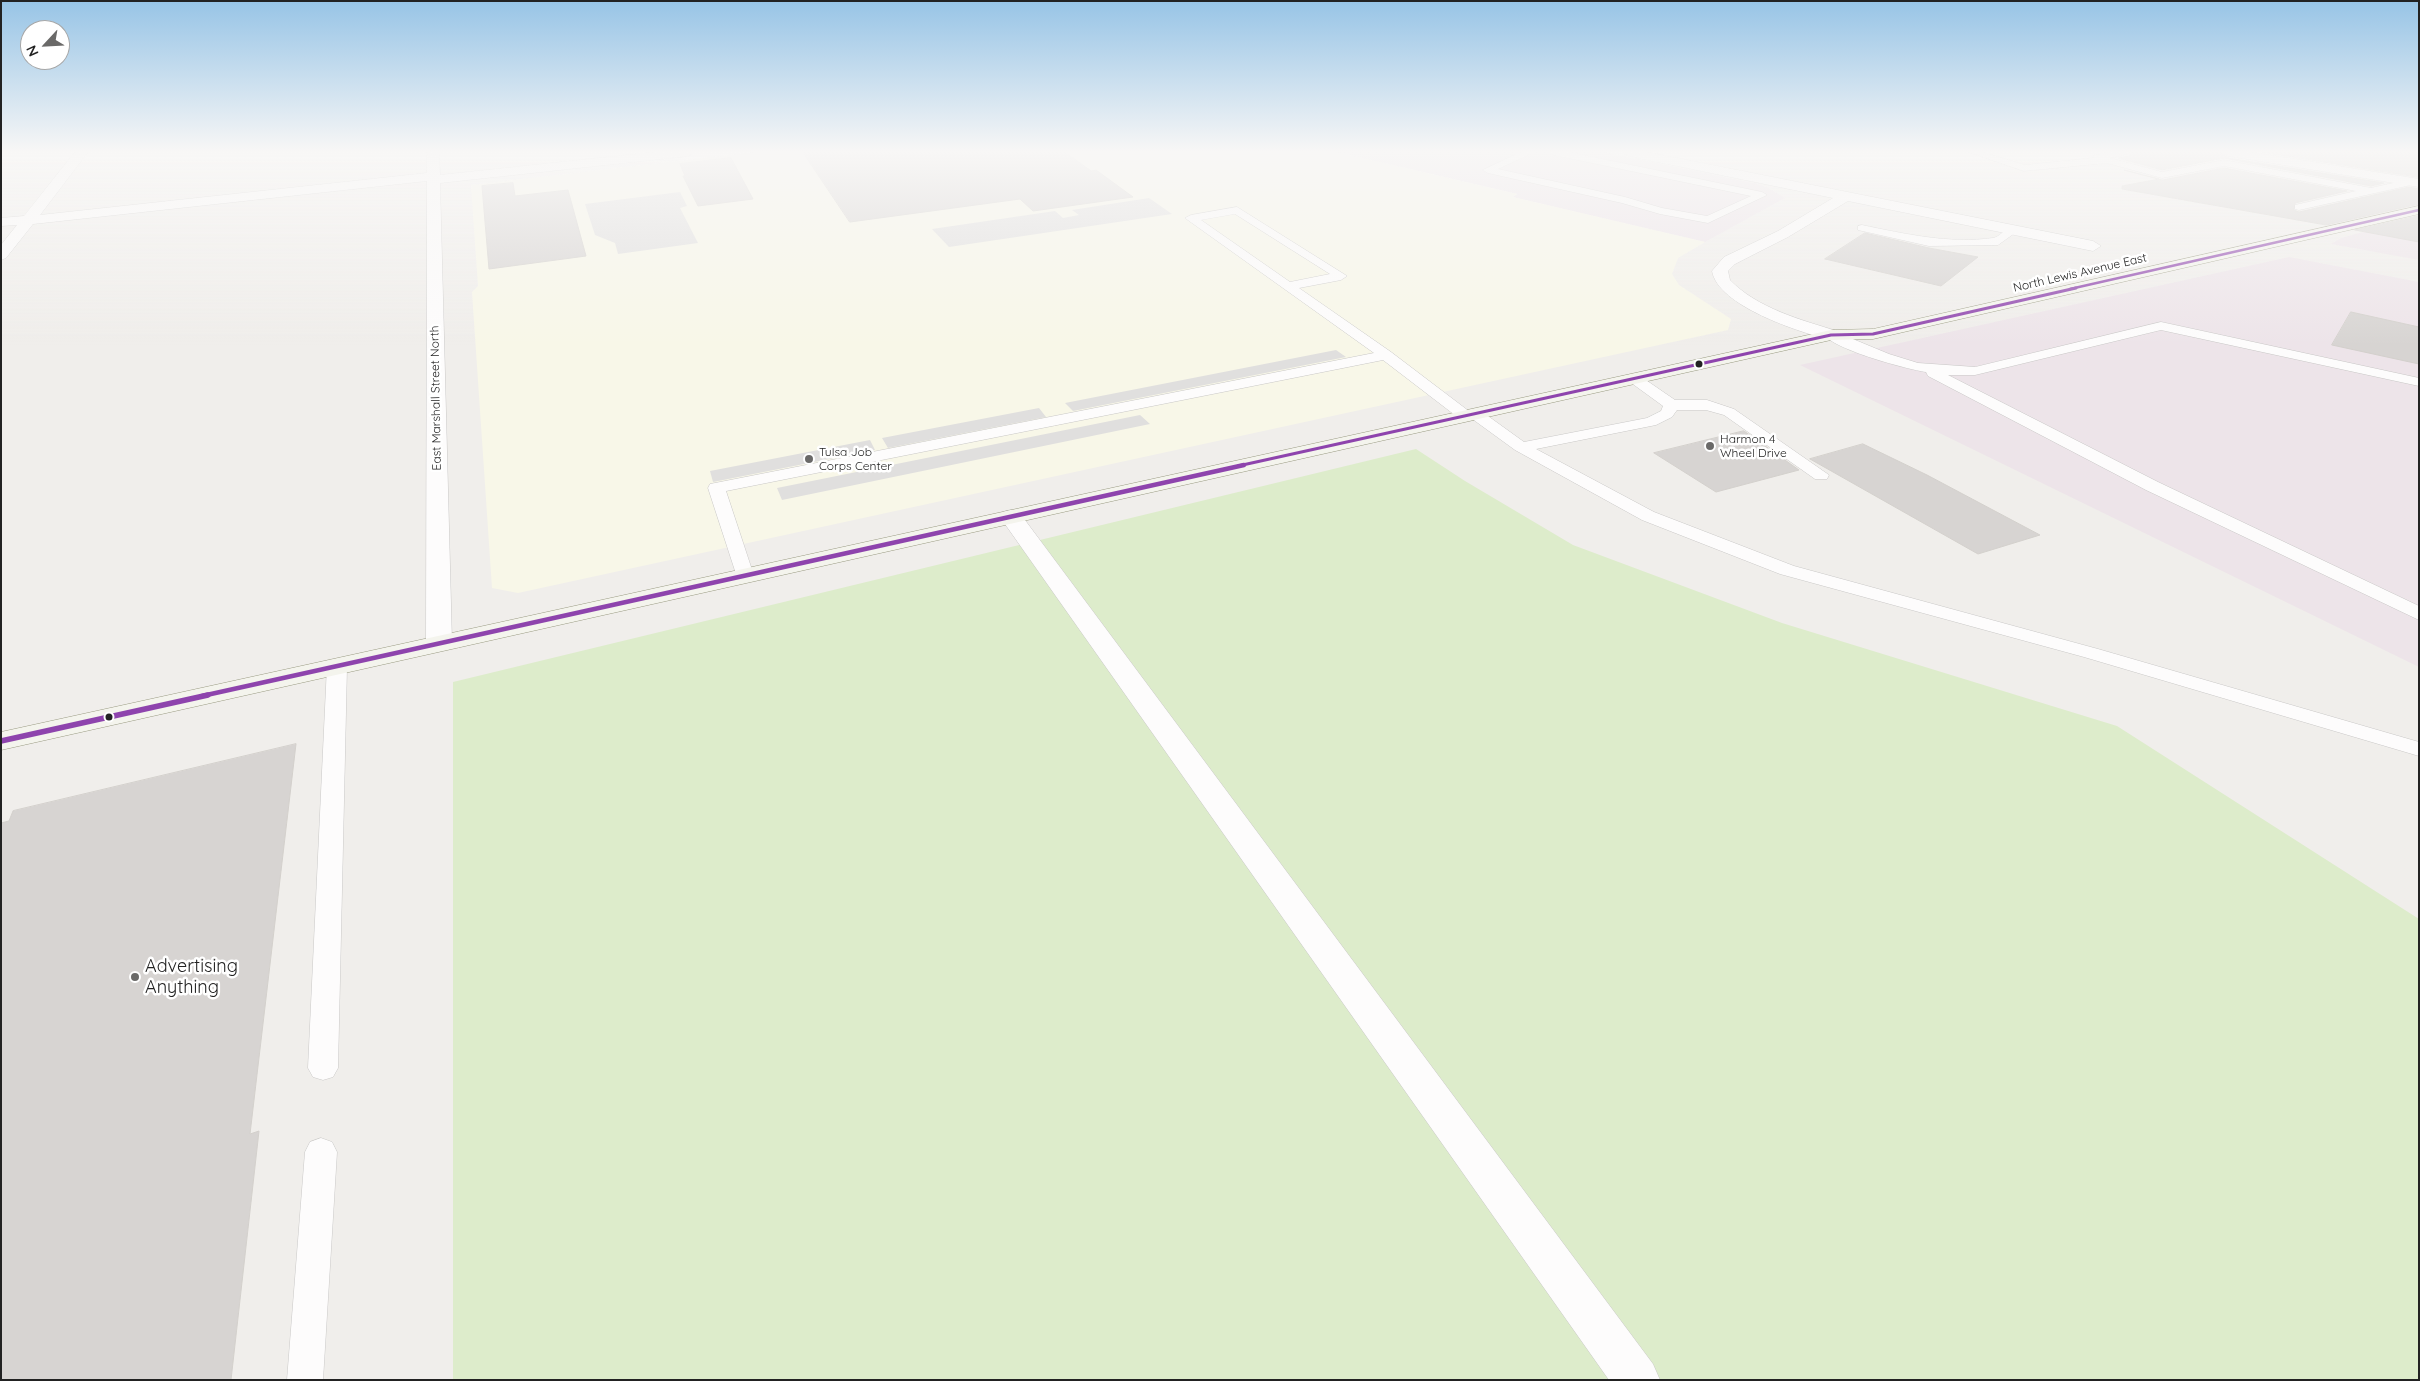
<!DOCTYPE html>
<style>
body{margin:0}
#map{position:relative;width:2420px;height:1381px;overflow:hidden;background:#f0eeeb;font-family:Quicksand,sans-serif}
canvas{display:block}
.frame{position:absolute;inset:0;border:2px solid #222;pointer-events:none}
.north{position:absolute;left:20px;top:20px;width:50px;height:50px;box-sizing:border-box;background:#fff;border:1px solid #a7a7a7;border-radius:50%;rotate:245deg;font-size:14px;font-weight:700;line-height:20px;text-align:center;color:#222}
.north::after{content:'';display:block;margin:auto;width:18px;height:22px;background:#6a6968;clip-path:polygon(50% 0,100% 100%,50% 72%,0 100%)}
</style>
<div id="map">
<canvas width="2420" height="1381"></canvas>
<div class="frame"></div>
<div class="north">N</div>
</div>
<script>
const context = document.querySelector('canvas').getContext('2d');
context.lineJoin = 'round';
function fillPath(path, color) {
  context.fillStyle = color;
  context.fill(path, 'evenodd');
}
function stroke(path, color, width, dash) {
  context.strokeStyle = color;
  context.lineWidth = width;
  context.lineCap = dash ? 'butt' : 'round';
  context.setLineDash(dash || []);
  context.stroke(path);
}
function write(font, color, halo, rows, align = 'center') {
  context.font = font + ' Quicksand,sans-serif';
  context.lineWidth = 5;
  context.setLineDash([]);
  context.textBaseline = 'middle';
  context.strokeStyle = halo;
  context.fillStyle = color;
  for (const [text, x, y, turn = 0] of rows) {
    context.save();
    context.translate(x, y);
    context.rotate((+turn || 0) * Math.PI / 180);
    context.textAlign = isNaN(turn) ? turn : align;
    if (halo) context.strokeText(text, 0, 0);
    context.fillText(text, 0, 0);
    context.restore();
  }
}
fillPath(new Path2D(`
 M1337 152H1604L1754 183 1767 187 1785 198 1705 242 1512 197 1517 194Z
 M2419 219V260L2331 244 2341 238 2359 233Z
 M2289 257 2419 282V667L1800 365Z`), '#ede4e9');
fillPath(new Path2D(`
 M755 152H1337L1517 194 1513 197 1705 242 1678 258 1672 274 1679 285 1731 319 1728 330 518 593 492 588 472 292 478 286 471 185Z`), '#f8f7e8');
fillPath(new Path2D(`
 M1416 449 1465 481 1573 545 1782 623 2117 726 2419 919V1380H453V682Z`), '#ddeccb');
fillPath(new Path2D(`
 M680 192 687 206 680 208 698 243 618 254 615 243 595 235 585 204Z
 M1149 198 1172 214 949 247 932 229 1055 211 1063 218 1079 215 1072 210Z
 M1336 350 1346 357 1073 411 1065 403Z
 M1039 408 1046 417 888 448 882 438Z
 M1140 415 1150 424 782 500 777 488Z
 M870 440 875 450 713 482 710 471Z`), '#e0dfde');
const building = new Path2D(`
 M803 152H1065L1091 171 1096 170 1133 197 1033 211 1020 199 850 222Z
 M2132 152H2220L2228 158 2384 183 2371 186 2224 158 2162 170 2118 158 2128 156Z
 M2262 152H2419V177Z
 M731 158 753 199 698 206 683 176H685L680 164Z
 M2224 168 2347 191 2295 203 2294 210 2299 212 2409 187 2419 189V204L2326 225 2122 189V186L2159 179 2124 170 2162 180Z
 M513 183 515 196 568 190 586 256 489 269 482 186Z
 M2419 216V242L2355 230Z
 M1865 233 1929 248 1978 257 1941 286 1825 259Z
 M2351 312 2419 327V364L2332 345Z
 M1744 431 1799 470 1716 492 1654 453Z
 M1863 444 1927 475 2040 535 1978 554 1810 459Z
 M296 744 250 1134 259 1131 231 1380H1V823L9 821 13 811Z`);
fillPath(building, '#d7d4d2');
stroke(building, '#d3d0cc', 1);
const lane = new Path2D(`
 M1521 152H1534L1498 169 1625 197 1662 208 1707 216 1751 196 1554 155 1549 152H1568L1762 192 1767 195 1708 223 1660 214 1622 203 1488 173 1483 170Z
 M1968 152H1983L2025 165 2093 158 2094 155 2109 152H2130L2128 154 2110 158 2162 172 2224 160 2371 188 2411 179 2416 182 2411 185 2299 210 2295 209V205L2356 191 2224 166 2162 178 2107 163 2024 171Z
 M1237 207 1347 276 1341 280 1299 288 1391 352 1470 412 1476 409 1481 411 1524 442 1647 418 1661 411 1663 406 1630 382 1628 379 1630 376H1640L1675 400H1707L1734 409 1829 475 1827 479H1815L1724 415 1706 410H1677L1672 417 1656 425 1536 449 1654 512 1794 566 2098 649 2419 742V756L2084 657 1780 574 1642 520 1515 450 1471 418 1465 421 1460 419 1383 360 726 491 754 576 752 580H738L708 488 710 484 1374 353 1185 218 1191 215ZM1235 214 1330 274 1290 282 1201 220Z
 M1862 225C1905 234 1949 244 1993 238 2000 237 2005 228 2013 227L2019 230 1998 245 1929 246 1858 230V226Z
 M2161 322 2419 378V386L2161 330 1975 375H1948L2158 482 2419 606V620L2146 490 1928 376 1926 372C1906 369 1836 350 1824 335L1826 332H1836L1889 354 1918 363 1975 367Z
 M337 660 344 662 347 666 338 1068 333 1077 323 1080 313 1077 308 1068 327 666 330 662Z
 M321 1138 332 1142 337 1152 323 1380H287L305 1152 310 1142Z`);
const street = new Path2D(`
 M75 152H88L40 215 427 173V152H439L440 175 655 152H695L689 156 440 183 452 643 448 649 439 651 430 649 426 643 427 181 33 224 6 258 1 260V245L17 225 1 226V218L24 216Z
 M1622 152H1647L2093 241 2101 246 2093 251 1848 201 1788 237 1735 264 1728 271 1730 280C1757 308 1801 320 1837 331L1840 335 1837 339 1831 340C1799 332 1718 306 1712 271L1724 257 1778 231 1833 198 1628 156Z
 M2222 152H2251L2419 179V187L2228 156Z
 M1011 510 1019 512 1653 1364 1660 1380H1609L1000 517 1003 512Z`);
const secondary = new Path2D(`
 M2419 206V214L1873 339 1831 340 1 750V732L1831 330 1873 329Z`);
stroke(lane, '#c9c8c7', 1);
stroke(street, '#c9c8c7', 1);
stroke(secondary, '#999a82', 1);
fillPath(lane, '#fdfcfc');
fillPath(street, '#fdfcfc');
fillPath(secondary, '#f4f4ed');
stroke(new Path2D(`
 M2070 289 2419 210`), '#8e44ad', 2.5);
stroke(new Path2D(`
 M1238 466 1831 335 1873 334 2076 288`), '#8e44ad', 3);
stroke(new Path2D(`
 M202 696 1244 465`), '#8e44ad', 4.5);
stroke(new Path2D(`
 M1 741 208 695`), '#8e44ad', 5.5);
const sky = context.createLinearGradient(0, 0, 0, 345);
sky.addColorStop(0, '#97c4e6');
sky.addColorStop(0.44, '#f8f7f6');
sky.addColorStop(1, '#f8f7f600');
context.fillStyle = sky;
context.fillRect(0, 0, 2420, 345);
for (const [x, y, r, color] of [
 [1699,364,4.5,"#222"],
 [1710,446,5,"#6a6968"],
 [809,459,5,"#6a6968"],
 [109,717,4.5,"#222"],
 [135,977,5,"#6a6968"]
]) {
  const dot = new Path2D();
  dot.arc(x, y, r, 0, 2 * Math.PI);
  context.fillStyle = color;
  context.fill(dot);
  stroke(dot, '#fff', 2);
}
write('12px', '#222', '#fff', [
 ["North Lewis Avenue East",2080,273,-13],
 ["East Marshall Street North",436,398,-91]
]);
write('12px', '#222', '#fff', [
 ["Harmon 4",1720,439],
 ["Wheel Drive",1720,453],
 ["Tulsa Job",819,452],
 ["Corps Center",819,466]
], 'left');
write('18px', '#222', '#fff', [
 ["Advertising",145,967],
 ["Anything",145,988]
], 'left');
</script>
